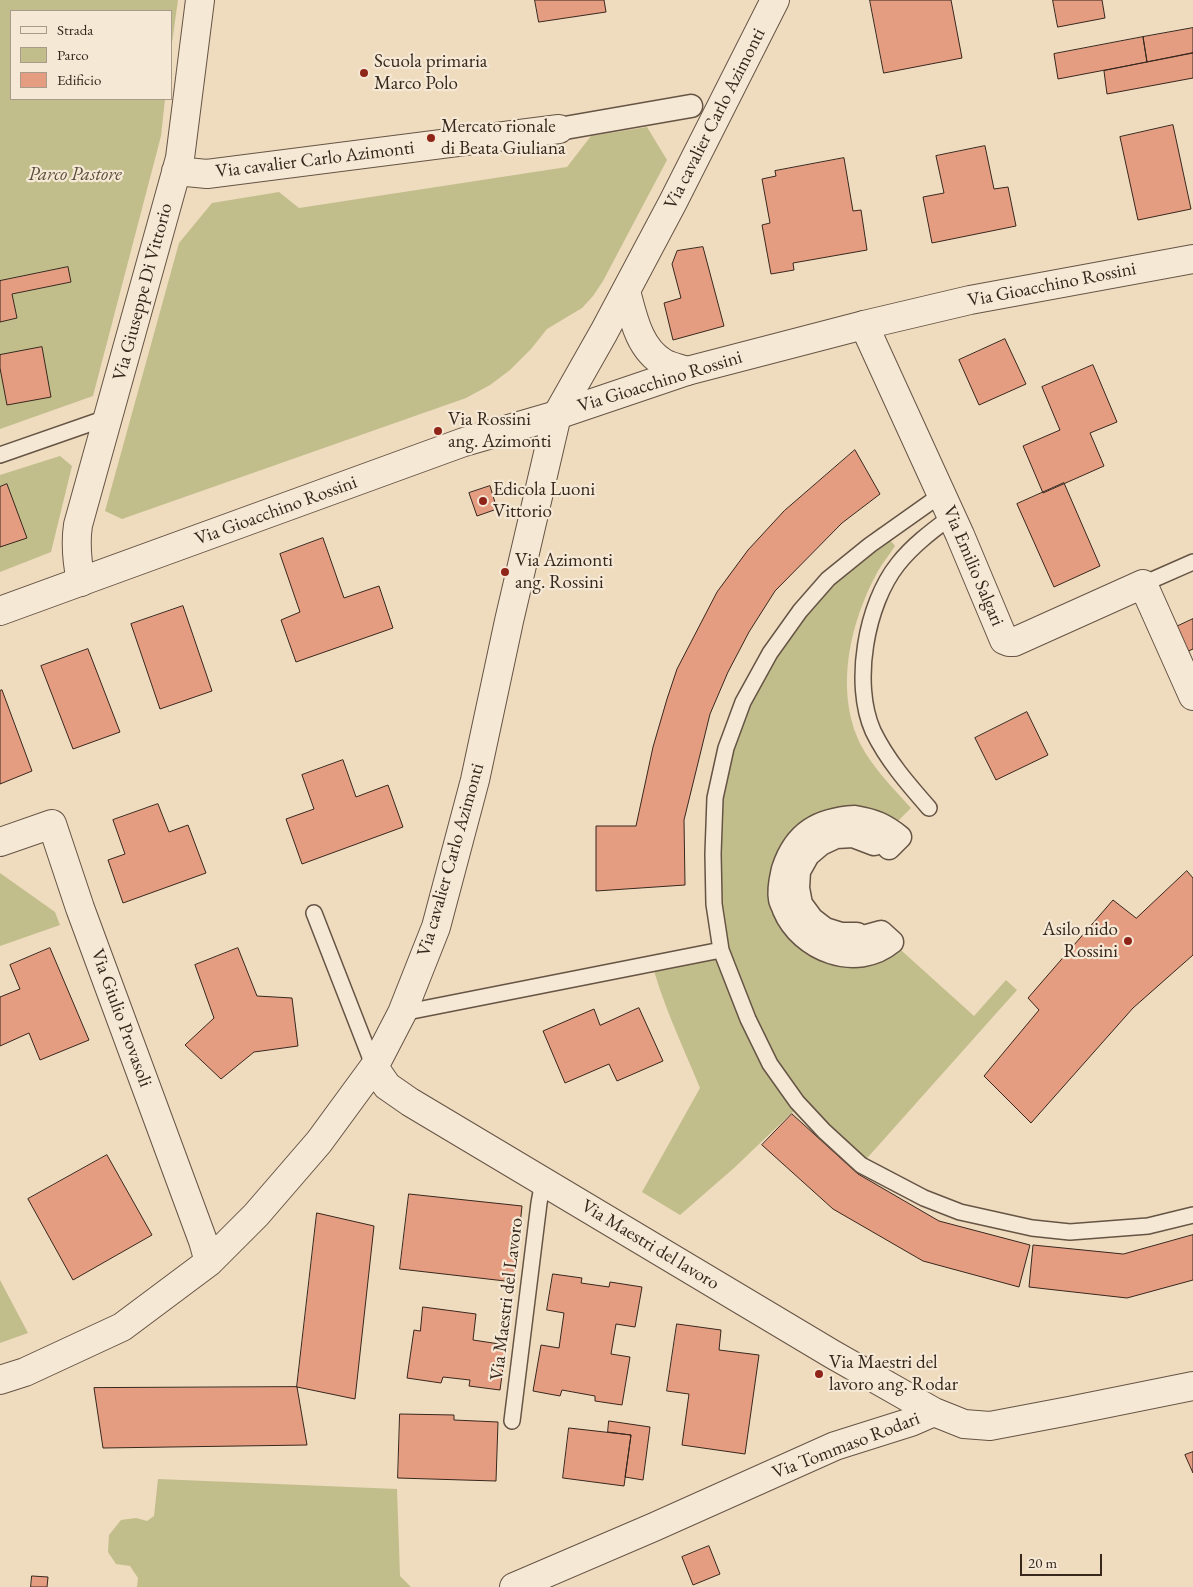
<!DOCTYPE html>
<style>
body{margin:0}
#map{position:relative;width:1193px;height:1587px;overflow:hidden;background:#efdbbe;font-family:"EB Garamond",serif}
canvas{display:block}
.legend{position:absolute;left:10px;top:10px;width:162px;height:90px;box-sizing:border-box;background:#f5e8d5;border:1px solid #a99b8b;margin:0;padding:6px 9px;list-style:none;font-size:15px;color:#38271d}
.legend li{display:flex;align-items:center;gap:10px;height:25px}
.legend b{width:25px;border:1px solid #a99b8b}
.scale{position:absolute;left:1020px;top:1554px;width:82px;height:22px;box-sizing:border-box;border:2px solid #38271d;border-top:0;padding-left:6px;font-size:15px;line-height:18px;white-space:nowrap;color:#38271d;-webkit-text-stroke:4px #f5e8d5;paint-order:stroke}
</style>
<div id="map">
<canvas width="1193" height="1587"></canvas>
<ul class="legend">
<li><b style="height:6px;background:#f5e8d5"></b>Strada</li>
<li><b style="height:14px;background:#c1be8c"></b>Parco</li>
<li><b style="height:14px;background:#e59d82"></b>Edificio</li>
</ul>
<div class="scale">20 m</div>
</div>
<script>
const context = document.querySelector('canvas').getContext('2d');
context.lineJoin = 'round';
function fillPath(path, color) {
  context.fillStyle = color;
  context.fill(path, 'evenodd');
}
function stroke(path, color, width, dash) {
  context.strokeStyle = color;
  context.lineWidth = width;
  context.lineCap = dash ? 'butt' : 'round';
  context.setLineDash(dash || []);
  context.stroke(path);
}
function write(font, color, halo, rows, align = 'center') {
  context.font = font + ' "EB Garamond",serif';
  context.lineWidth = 4.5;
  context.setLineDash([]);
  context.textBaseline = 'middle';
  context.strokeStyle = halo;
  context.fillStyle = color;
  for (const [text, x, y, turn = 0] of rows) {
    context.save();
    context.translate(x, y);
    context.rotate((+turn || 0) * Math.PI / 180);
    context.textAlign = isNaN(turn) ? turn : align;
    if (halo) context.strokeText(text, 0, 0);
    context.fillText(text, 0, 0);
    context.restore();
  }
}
fillPath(new Path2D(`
 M0 0H178L171 50V11H11V99H165L161 136 93 396 0 429V322L17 318 12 294 71 282 68 267 0 281Z
 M647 127 667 160 603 281 593 296 582 308 547 329 531 349 510 370 490 385 466 398 122 519 105 511 179 243 212 203 279 192 299 208 567 167 591 136Z
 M60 456 72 466 51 552 0 572V475Z
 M879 527 895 546C890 554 883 562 878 571 851 620 835 686 858 739 869 764 893 788 911 808L890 829 837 818 787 917 892 942 974 1016 1006 980 1017 990 861 1165 800 1105 734 1168 680 1215 642 1192 700 1088C682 1044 661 1001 650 956L712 944 705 903 708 801 737 703 761 651 817 580Z
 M0 873 55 912 60 925 0 946Z
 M0 1280 28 1333 0 1343Z
 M158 1479 397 1489 400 1576 411 1587H137L138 1578 130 1566 116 1564 108 1552 109 1535 121 1520 136 1518 147 1521 154 1516Z`), '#c1be8c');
const building = new Path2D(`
 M535 0H604L606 12 539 22Z
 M870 0H951L962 58 884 73Z
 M1053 0H1102L1105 18 1058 27Z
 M1193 28V53L1147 62 1143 37Z
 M1143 37 1147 62 1058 79 1054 54Z
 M1193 53V78L1107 94 1104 71Z
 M1173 125 1191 209 1138 220 1120 137Z
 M985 146 994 189 1008 187 1016 226 932 243 923 197 944 193 936 156Z
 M844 158 853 211 861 210 867 250 793 263 794 270 771 274 762 225 770 223 762 179 776 176 775 171Z
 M703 247 724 326 673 340 664 303 681 298 672 264 677 251Z
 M68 267 71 282 12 294 17 318 0 322V281Z
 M1005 339 1026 384 979 405 959 360Z
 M42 347 51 397 7 405 0 368V355Z
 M1093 365 1117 422 1090 433 1104 466 1043 493 1023 446 1060 430 1042 387Z
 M855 450 880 494 842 523 775 591 749 632 728 672 710 714 684 820 685 885 596 891V826H636L653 747 667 699 677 669 717 592 748 550 784 511Z
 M1064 483 1100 566 1054 587 1017 504Z
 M7 484 27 538 0 547V487Z
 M490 486 497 509 477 516 469 493Z
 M323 538 344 598 379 586 393 628 296 662 281 620 300 612 280 554Z
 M183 606 212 691 160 709 131 624Z
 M1193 619V649L1186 652 1176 627Z
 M88 649 120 732 73 749 41 666Z
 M2 690 32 771 0 784V691Z
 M1027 712 1048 755 996 780 975 738Z
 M343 760 356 797 388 785 403 827 302 864 286 819 314 809 302 775Z
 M158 804 169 832 188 825 206 873 123 903 108 860 125 854 113 820Z
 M1187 871 1193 878V955L1133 1008 1031 1123 984 1076 1039 1010 1028 998 1113 900 1136 918Z
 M50 948 89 1040 40 1060 29 1033 0 1046V997L20 989 10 965Z
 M238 948 257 996 292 998 298 1046 254 1052 221 1079 185 1045 214 1018 195 965Z
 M639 1008 663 1061 617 1081 609 1064 565 1083 543 1031 594 1009 600 1025Z
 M792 1114 858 1174 939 1221 1030 1245 1019 1287 923 1261 833 1209 762 1145Z
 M107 1155 152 1235 73 1280 28 1199Z
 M409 1194 522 1206 514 1282 400 1269Z
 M317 1213 374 1226 355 1399 297 1387Z
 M1193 1235V1280L1127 1298 1029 1287 1033 1245 1123 1254Z
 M553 1274 582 1278 581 1283 609 1287 610 1282 642 1287 635 1327 616 1324 611 1354 630 1357 622 1405 595 1401V1396L562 1390 560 1396 533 1391 541 1345 559 1348 564 1313 547 1310Z
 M423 1307 476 1314 473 1340 506 1345 500 1390 469 1386 470 1380 443 1377 441 1383 407 1378 414 1330 420 1331Z
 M677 1324 721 1330 719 1350 759 1355 745 1454 682 1445 689 1394 667 1391Z
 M297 1387 307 1445 103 1448 94 1388Z
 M400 1414 454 1415V1420L498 1422 496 1481 398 1478Z
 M609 1421 650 1427 643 1480 625 1477 631 1435 608 1432Z
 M569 1428 631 1435 624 1486 563 1478Z
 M1193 1452V1473L1185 1455Z
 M709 1546 720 1574 693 1585 682 1557Z
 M32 1576 48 1577 47 1587H31Z`);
fillPath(building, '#e59d82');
stroke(building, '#38271d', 1);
const service = new Path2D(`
 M0 455 109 417
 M942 494 870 545 828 579 800 611 770 653 743 702 726 748 715 798 713 854 714 904 721 950 748 1019 770 1064 797 1102 824 1131 861 1165 924 1198 960 1212 1032 1228 1070 1232 1148 1226 1193 1215
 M1143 584 1193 562
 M929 808C908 784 887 760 873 731 852 684 866 604 898 564 913 545 932 531 952 516
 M314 913 374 1067
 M402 1013 721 950
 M512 1421 539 1203 543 1181`);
const pedestrian = new Path2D(`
 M559 129 691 106
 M855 817C874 820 885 825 900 837L889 848 880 839 874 844 853 836 836 837 821 844 808 855 799 871 798 888 801 904 812 919 825 929 841 934H857L859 938 881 932 892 942C856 972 801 950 784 910 783 906 780 902 780 899 778 889 781 878 783 869 795 832 819 819 855 817Z`);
const minor = new Path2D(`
 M176 171 207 174 559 129
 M626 291C633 317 639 349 664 363 671 367 679 368 687 371
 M864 325 960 535 1004 640 1009 642H1014L1143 584 1193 696
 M81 582C77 562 75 545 78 525L180 158 200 0
 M0 842 52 824 80 908 203 1241 209 1262
 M374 1067 387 1086 410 1102 832 1354 934 1412 964 1424 990 1426 1069 1411 1193 1386
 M0 1380 25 1372 122 1327 209 1262 256 1215 319 1142 374 1067 402 1013 436 927 475 780 509 621 557 415 604 332 673 202 775 0
 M514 1587 654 1527 835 1446 911 1422 934 1412`);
const tertiary = new Path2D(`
 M0 611 464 442 557 415 687 371 864 325 970 300 1193 259`);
stroke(service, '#665445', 18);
stroke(pedestrian, '#665445', 25);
stroke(minor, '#665445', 30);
stroke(tertiary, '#665445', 30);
stroke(service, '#f5e8d5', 15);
stroke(pedestrian, '#f5e8d5', 22);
stroke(minor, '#f5e8d5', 28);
stroke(tertiary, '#f5e8d5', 28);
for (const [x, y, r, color] of [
 [364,73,5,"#8f2418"],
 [431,138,5,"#8f2418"],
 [438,431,5,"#8f2418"],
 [483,501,5,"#8f2418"],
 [505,572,5,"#8f2418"],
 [1128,941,5,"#8f2418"],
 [819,1374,5,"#8f2418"]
]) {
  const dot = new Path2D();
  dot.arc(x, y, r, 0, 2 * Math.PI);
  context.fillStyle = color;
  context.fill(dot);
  stroke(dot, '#f5e8d5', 2);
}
write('19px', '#38271d', '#f5e8d5', [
 ["Scuola primaria",374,62],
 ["Marco Polo",374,84],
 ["Mercato rionale",441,127],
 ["di Beata Giuliana",441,149],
 ["Via Rossini",448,420],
 ["ang. Azimonti",448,442],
 ["Edicola Luoni",493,490],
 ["Vittorio",493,512],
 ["Via Azimonti",515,561],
 ["ang. Rossini",515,583],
 ["Asilo nido",1118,930,"right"],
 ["Rossini",1118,952,"right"],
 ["Via Maestri del",829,1363],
 ["lavoro ang. Rodar",829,1385]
], 'left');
write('19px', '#38271d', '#f5e8d5', [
 ["Via cavalier Carlo Azimonti",715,119,-63],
 ["Via cavalier Carlo Azimonti",315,160,-7],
 ["Via Gioacchino Rossini",1052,285,-11],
 ["Via Giuseppe Di Vittorio",143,292,-75],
 ["Via Gioacchino Rossini",660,382,-17],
 ["Via Gioacchino Rossini",276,511,-20],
 ["Via Emilio Salgari",973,566,67],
 ["Via cavalier Carlo Azimonti",451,860,-74],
 ["Via Giulio Provasoli",121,1018,70],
 ["Via Maestri del lavoro",650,1245,31],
 ["Via Maestri del Lavoro",507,1299,-83],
 ["Via Tommaso Rodari",846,1446,-21]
]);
write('italic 19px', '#5a4d39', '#f5e8d5', [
 ["Parco Pastore",75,175]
]);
</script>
